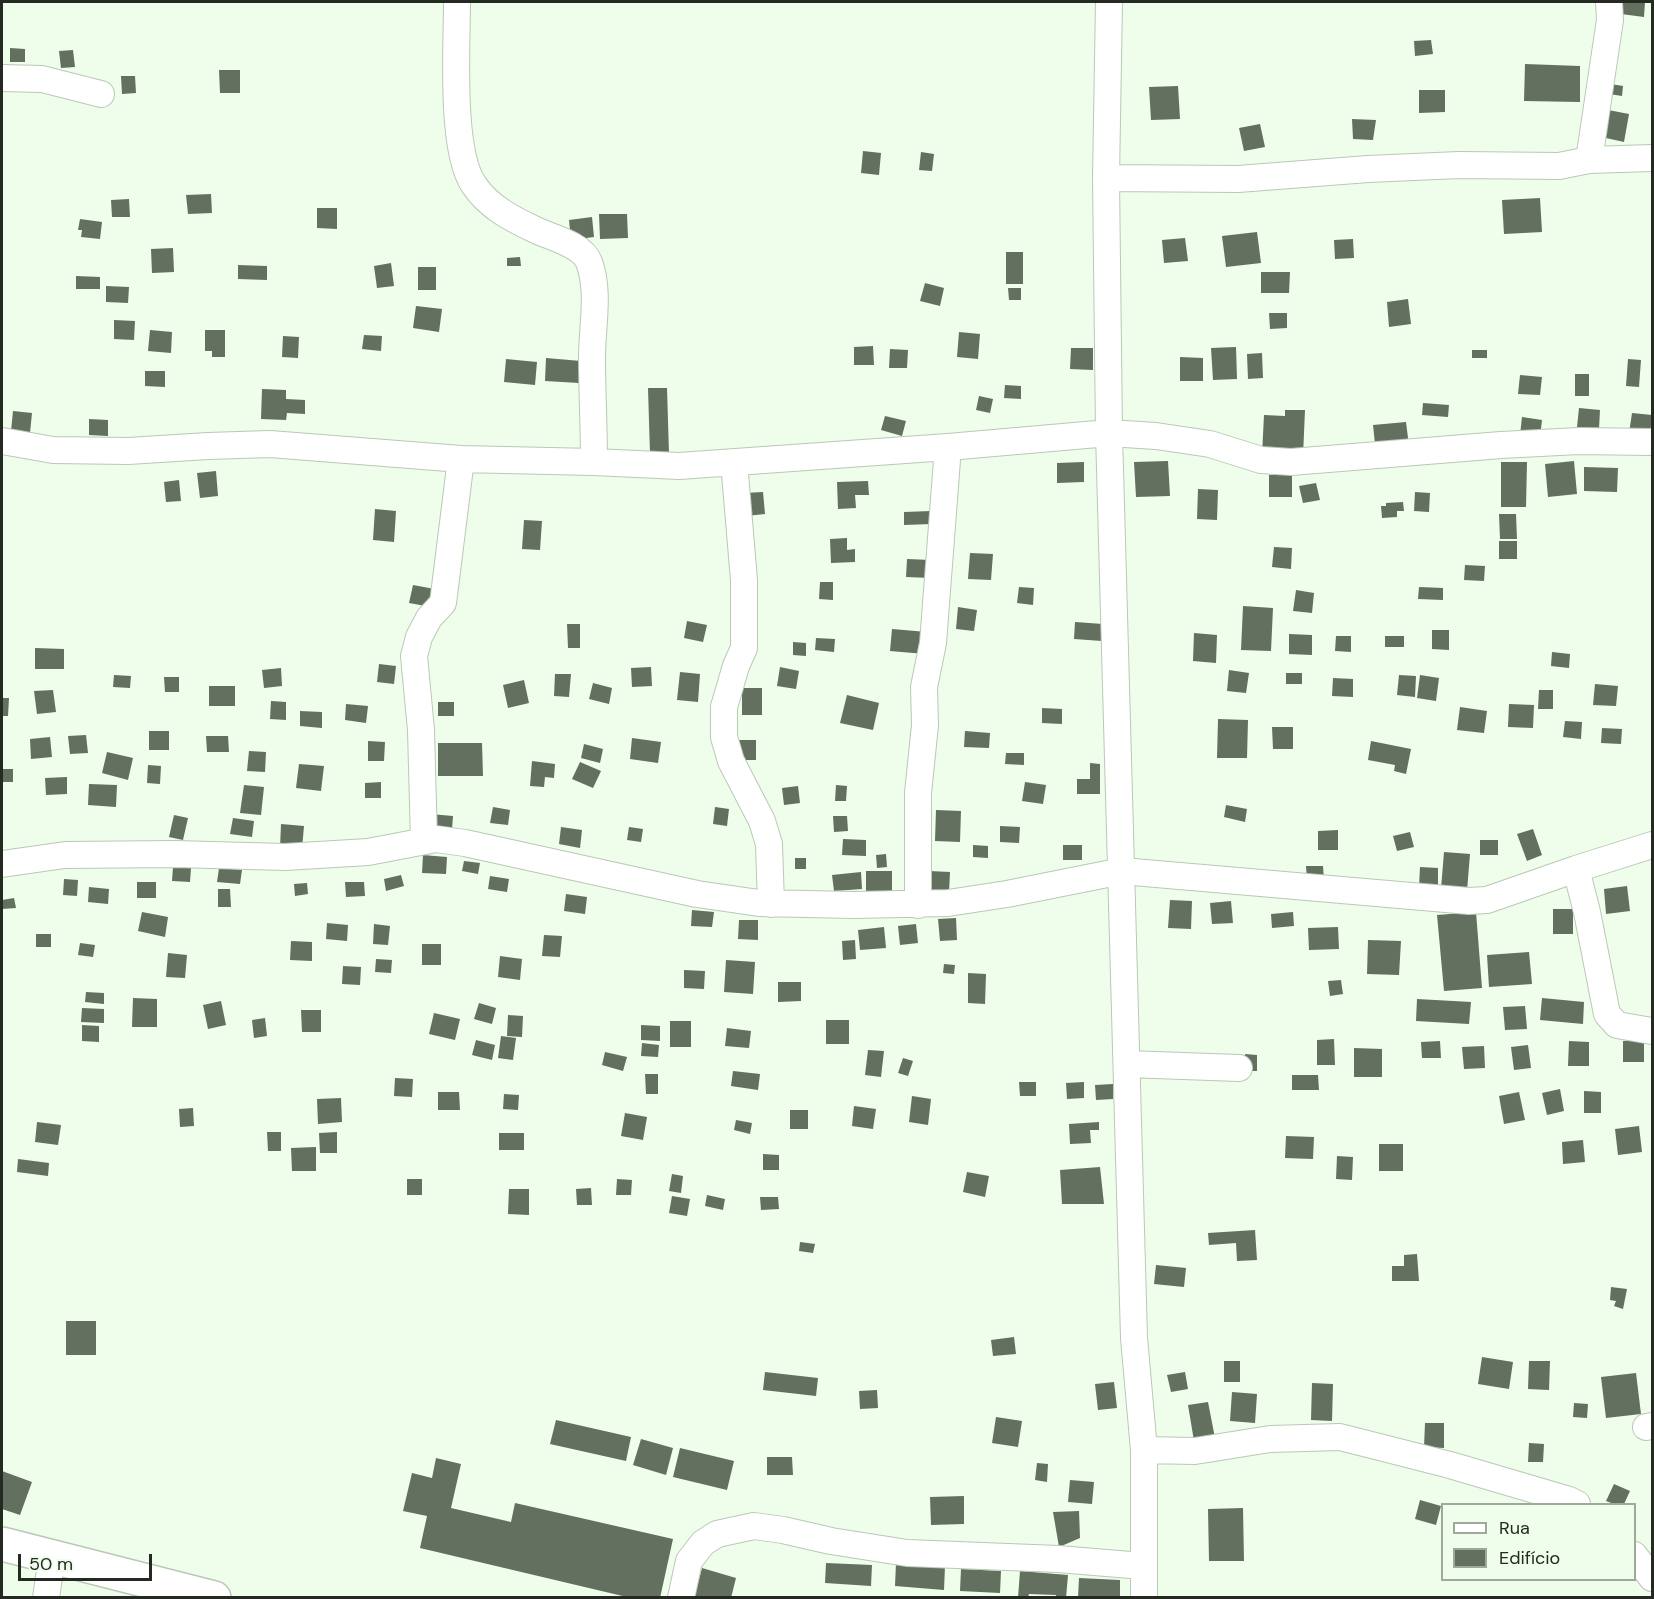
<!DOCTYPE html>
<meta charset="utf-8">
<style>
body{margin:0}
#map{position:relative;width:1654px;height:1599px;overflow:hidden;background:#effdeb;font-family:"DM Sans",sans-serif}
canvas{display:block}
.frame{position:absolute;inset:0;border:3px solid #242922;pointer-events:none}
.legend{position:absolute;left:1441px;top:1503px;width:195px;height:78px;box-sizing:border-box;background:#effdeb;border:2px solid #9ea89b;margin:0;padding:8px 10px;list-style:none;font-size:18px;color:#242922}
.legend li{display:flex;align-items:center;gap:12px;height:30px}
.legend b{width:30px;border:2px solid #9ea89b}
.scale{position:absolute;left:18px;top:1554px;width:134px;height:27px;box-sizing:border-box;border:3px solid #242922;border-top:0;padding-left:8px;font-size:18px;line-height:21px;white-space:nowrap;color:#242922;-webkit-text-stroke:4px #effdeb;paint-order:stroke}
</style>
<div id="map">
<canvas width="1654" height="1599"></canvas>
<div class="frame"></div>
<ul class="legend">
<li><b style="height:8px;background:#fff"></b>Rua</li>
<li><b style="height:16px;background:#636f5f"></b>Edifício</li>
</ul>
<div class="scale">50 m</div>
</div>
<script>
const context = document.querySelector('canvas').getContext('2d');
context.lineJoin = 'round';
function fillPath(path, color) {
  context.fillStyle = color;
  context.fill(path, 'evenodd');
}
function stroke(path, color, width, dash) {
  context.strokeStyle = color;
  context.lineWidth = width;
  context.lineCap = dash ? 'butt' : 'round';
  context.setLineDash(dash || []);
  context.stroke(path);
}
fillPath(new Path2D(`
 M1623 2H1645L1644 17 1621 14Z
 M1431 40 1433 54 1415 56 1414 41Z
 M10 48 25 49V62H10Z
 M73 50 75 67 61 68 59 51Z
 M1525 64 1580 66V102L1524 101Z
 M219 70H240V93H220Z
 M121 76H135L136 93 122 94Z
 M1605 83 1623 86 1622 96 1603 93Z
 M1178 86 1180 119 1151 120 1149 87Z
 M1419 90H1445V112L1419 113Z
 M1603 109 1629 114 1624 142 1597 136Z
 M1352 119 1376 120 1373 140 1353 139Z
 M1260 124 1265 147 1244 151 1239 128Z
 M863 151 881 153 879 175 861 173Z
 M921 152 934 154 932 171 919 170Z
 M211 194 212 213 188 214 186 195Z
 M1540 198 1542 232 1504 234 1502 200Z
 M129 199 130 217H112L111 200Z
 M317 208H337V229L317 228Z
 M599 214H627L628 238 600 239Z
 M592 217 594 237 571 240 569 220Z
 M80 219 102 222 100 239 81 237 82 230H78Z
 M1257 232 1261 263 1226 267 1222 236Z
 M1185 238 1188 261 1164 263 1162 240Z
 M1353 239 1354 258 1335 259 1334 240Z
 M173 248 174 272 152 273 151 249Z
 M1006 252H1023V284H1006Z
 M520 257 521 266H507V258Z
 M391 263 394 286 377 288 374 266Z
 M238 265 267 266V280L238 279Z
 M418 267H436V290H418Z
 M1261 272H1290L1289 293H1261Z
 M76 276 100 277V289H76Z
 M925 283 944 288 940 306 920 301Z
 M106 286 129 287 128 303 106 302Z
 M1008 288H1021V300H1009Z
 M1408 299 1411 324 1389 327 1387 302Z
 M416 306 442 309 439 332 413 328Z
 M1269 313H1287V328L1270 329Z
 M114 320 135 321 134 340 114 339Z
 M150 330 172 332 171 353 148 351Z
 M205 330H225V357H212V351H205Z
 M959 332 980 334 978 359 957 357Z
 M364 335 382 336 381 351 362 349Z
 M283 336 299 337 298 358 282 357Z
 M873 346 874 365H854V347Z
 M1236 347 1237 379 1213 380 1211 348Z
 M1071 348H1093V370L1070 369Z
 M890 349 908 350 907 368H889Z
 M1472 350H1487V358H1472Z
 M1262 353 1263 378 1248 379 1247 354Z
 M1180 357 1203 358V381H1180Z
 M546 358 581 361 579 383 545 381Z
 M506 359 537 362 535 385 504 382Z
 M1628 359 1641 360 1639 387 1626 386Z
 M145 371H165V387L145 386Z
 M1575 374H1589V396H1575Z
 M1520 375 1542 377 1540 395 1518 394Z
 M1005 385 1021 386V399L1004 398Z
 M648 388H667L669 454H650Z
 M262 389 286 390V399L305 400V414L287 413 286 420 261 419Z
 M979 396 993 399 990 413 976 410Z
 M1423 403 1449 405 1448 417 1422 415Z
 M1579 408 1600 410 1599 429 1577 427Z
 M1285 410H1305L1303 456 1262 455 1264 415 1285 416Z
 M13 411 32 413 30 433 11 431Z
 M1632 413 1652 415 1650 436 1629 433Z
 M885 416 906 421 902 436 881 430Z
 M1522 417 1542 420 1540 437 1520 435Z
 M89 419 108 420V436L89 435Z
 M1406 422 1409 446 1375 444 1373 425Z
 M1168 461 1170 496 1136 497 1134 462Z
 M1574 461 1577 494 1548 497 1545 464Z
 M1084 462V482L1057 483V463Z
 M1501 462H1527L1526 507H1501Z
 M1584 467 1618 468 1617 492 1584 491Z
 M216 471 218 496 200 498 197 473Z
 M1269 475H1292V497H1269Z
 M179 480 181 501 166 502 164 482Z
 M868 481 869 495H855L856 508 838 509 837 482Z
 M1316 483 1320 500 1303 503 1299 486Z
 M1198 489 1218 490 1217 520 1197 519Z
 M763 492 765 514 746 516 744 493Z
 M1415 492 1430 493 1429 512 1414 511Z
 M1403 502 1404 511H1397V517L1382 518 1381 506H1386V503Z
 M375 509 396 511 394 542 373 540Z
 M931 511 932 524 904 525V512Z
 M1499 514H1516L1517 539H1500Z
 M524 520 542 521 540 550 522 549Z
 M847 538V550L855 549V562L831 563 830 539Z
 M1499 541H1517V559H1499Z
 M1274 547 1292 548 1291 569 1272 567Z
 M970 553 993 554 991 580 968 579Z
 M907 559 931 560V578L906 577Z
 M1465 565 1485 566 1484 581 1464 580Z
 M820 582H833V600L819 599Z
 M413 585 440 590 437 608 409 603Z
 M1019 587 1034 588 1033 605 1017 603Z
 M1419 587 1443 588V600L1418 599Z
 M1296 590 1314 593 1312 613 1293 611Z
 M1243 606 1273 608 1271 651 1241 650Z
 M958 607 977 610 974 631 956 629Z
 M687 621 707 625 703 642 684 638Z
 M1075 622 1103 624 1102 641 1074 639Z
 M567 624H580V648H568Z
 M892 629 927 632 925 654 890 651Z
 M1432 630H1449V650L1432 649Z
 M1194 633 1217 635 1216 663 1193 661Z
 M1289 634 1312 635V655L1289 654Z
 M1336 636H1351V652L1335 651Z
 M1385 636H1404V647H1385Z
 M816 638 835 639 834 652 815 650Z
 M793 642 806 643V656L793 655Z
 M35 648 64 649V669H35Z
 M1552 652 1570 654 1569 668 1551 666Z
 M379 664 396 666 394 684 377 682Z
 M651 667 652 686 632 687 631 668Z
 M780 667 799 671 796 689 777 686Z
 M281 668 282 686 264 688 262 670Z
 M1229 670 1249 673 1246 693 1227 691Z
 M680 672 700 674 698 702 677 700Z
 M1286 673H1302V684H1286Z
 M555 674H571L569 697 554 696Z
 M114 675 131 676 130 688 113 687Z
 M1399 675 1416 676 1415 697 1397 695Z
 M1420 675 1439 678 1436 701 1417 698Z
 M164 677H179V692H165Z
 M1333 678 1353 679V697L1332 696Z
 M524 680 529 703 508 708 503 685Z
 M593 683 612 688 609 704 589 699Z
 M1595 684 1618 686 1616 706 1593 705Z
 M209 686H235V706H209Z
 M742 688H762V715H742Z
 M53 690 56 712 37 714 34 691Z
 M1539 690H1553V709H1538Z
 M847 695 879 703 873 730 840 723Z
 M2 698H9L8 716H2Z
 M271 701 286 702V720L270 719Z
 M438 702H454V716H438Z
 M346 704 368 706 366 723 345 720Z
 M1509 704 1534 705 1533 728 1508 727Z
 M1460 707 1487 711 1484 733 1457 730Z
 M1042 708 1062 709V724L1042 723Z
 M300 711 322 712V728L300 726Z
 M1218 719 1248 720 1247 758H1217Z
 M1565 721 1582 722 1581 739 1563 737Z
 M1272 727H1293V749H1273Z
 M1602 728 1622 729 1621 744 1601 743Z
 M149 731H169V750H149Z
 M965 731 990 733 989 748 964 747Z
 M86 735 88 753 70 754 68 736Z
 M206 736H228L229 752H207Z
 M50 737 52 757 31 759 30 739Z
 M632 738 661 742 658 763 630 759Z
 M738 740H756V760H738Z
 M368 741 385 742 384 761H368Z
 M1371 741 1411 749 1406 774 1394 771 1395 765 1368 760Z
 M438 743H482L483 776H438Z
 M584 744 603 749 600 763 581 758Z
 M249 751 266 752 265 772 247 771Z
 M107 752 133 758 128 780 102 773Z
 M1006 753H1024V765L1005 764Z
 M532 761 555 764 554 778 545 777 544 787 530 786Z
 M580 762 601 771 593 788 572 779Z
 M1090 763 1100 764V794H1077V779H1090Z
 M299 764 324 766 321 791 296 788Z
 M148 765 161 766 160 784 147 783Z
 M2 769H13V782H2Z
 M67 777V794L46 795 45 778Z
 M381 782V798H365V783Z
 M1025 782 1046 785 1043 804 1022 801Z
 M89 784 117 785 116 807 88 805Z
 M244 785 264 787 261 815 240 813Z
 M836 785 847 786 846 801H835Z
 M798 786 800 803 784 805 782 788Z
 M1226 805 1247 809 1245 822 1224 817Z
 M493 807 510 810 508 825 490 823Z
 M715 807 729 809 727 826 713 824Z
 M936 810 961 811 960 842 935 841Z
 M430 814 453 816 452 830 429 828Z
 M174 815 188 818 183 840 169 837Z
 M833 816H847L848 831 834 832Z
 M233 818 254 821 252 837 230 834Z
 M281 824 304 826 302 849 280 848Z
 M1000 826 1020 827 1019 843 1000 842Z
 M561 827 582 830 580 848 559 844Z
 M629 827 643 829 641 842 627 840Z
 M1533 829 1542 855 1527 861 1517 834Z
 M1338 830V850H1318V831Z
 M1410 832 1414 847 1397 851 1393 836Z
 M843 839 866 840V856L842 855Z
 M1480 840H1498V855H1480Z
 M973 845 988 846V858L973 857Z
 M1063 845H1082V860H1063Z
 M1444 852 1470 854 1467 891 1441 889Z
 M886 854 887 867 877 868 876 855Z
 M423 855 447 857 446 874 422 873Z
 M795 858H806V869H795Z
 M464 861 480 863 478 874 462 871Z
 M1306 866H1323L1324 880 1307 881Z
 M173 867 191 868 190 882 172 881Z
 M1420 867 1438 868V888L1419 887Z
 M219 868 242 870 240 884 217 882Z
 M866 871H892V891H866Z
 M929 871 950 872 949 893 928 892Z
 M861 872 862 889 834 891 832 875Z
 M401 875 404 886 386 891 384 879Z
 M490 876 509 879 507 892 488 889Z
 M64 879 78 880 77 896 63 895Z
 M137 882H156V898H137Z
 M345 882H364L365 896 346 897Z
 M307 883 308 894 295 896 294 884Z
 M1627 886 1630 911 1606 914 1604 889Z
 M89 887 109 889 108 904 88 902Z
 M218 889H230L231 907H218Z
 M566 894 587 897 585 914 564 911Z
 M14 898 16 908 2 909V900Z
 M1170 900 1192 901 1191 929 1168 928Z
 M1231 901 1233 923 1212 924 1210 903Z
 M1553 909H1573V934H1553Z
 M692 910 714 912 712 927 691 926Z
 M142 912 168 917 165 937 138 931Z
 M1293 912 1294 926 1272 928 1271 914Z
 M1476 912 1482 988 1444 991 1437 915Z
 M956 918 957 940 940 941 938 919Z
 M739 920H758V940L738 939Z
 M327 923 348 925 347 941 326 939Z
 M374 924 390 926 388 945 373 944Z
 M916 924 918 943 900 945 898 926Z
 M884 927 886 948 860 950 858 930Z
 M1338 927 1339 949 1309 950 1308 928Z
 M36 934H51V947H36Z
 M544 935 562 936 560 957 542 956Z
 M855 940 856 959 843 960 842 941Z
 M1368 940 1401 941 1399 975 1367 974Z
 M291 941 312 942V961L290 960Z
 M80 943 95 945 93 957 78 955Z
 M422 944H441V965H422Z
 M1529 952 1532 984 1489 987 1487 955Z
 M168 953 187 955 185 978 166 977Z
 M500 956 522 959 520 980 498 977Z
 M376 959 392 960 391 973 375 972Z
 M726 960 755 962 753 994 724 992Z
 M944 964 955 965 954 974 943 973Z
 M343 966 361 967 360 985 342 984Z
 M684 970 705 971 704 989 684 988Z
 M968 973 986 974 985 1004 968 1003Z
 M1341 980 1343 994 1330 996 1328 981Z
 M778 982H801V1001L778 1002Z
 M86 992 104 993V1004L85 1002Z
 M133 998 157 999V1027H132Z
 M1542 998 1584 1002 1583 1024 1540 1020Z
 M1417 999 1471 1002 1469 1024 1416 1021Z
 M221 1001 226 1025 208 1029 203 1005Z
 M479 1003 496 1008 492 1024 474 1019Z
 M1525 1006 1527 1029 1505 1030 1503 1007Z
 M82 1008 104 1009V1023L81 1022Z
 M301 1010H321V1032H302Z
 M434 1013 460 1019 455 1040 429 1034Z
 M508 1015 523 1016 522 1037 507 1036Z
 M265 1018 267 1036 254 1038 252 1020Z
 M826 1020H849V1044H826Z
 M670 1021H691V1047H670Z
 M82 1025 99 1026V1042L82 1041Z
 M641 1025 660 1026V1041L641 1040Z
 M727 1028 751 1031 749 1048 725 1046Z
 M501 1036 516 1038 513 1060 498 1058Z
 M1334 1039 1335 1065H1317V1040Z
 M476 1040 495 1045 492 1060 472 1055Z
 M1440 1041 1441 1058H1422L1421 1042Z
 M1569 1041 1589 1042V1066H1568Z
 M1623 1041H1644V1062H1623Z
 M642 1043 659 1045 658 1057 641 1056Z
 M1528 1045 1531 1068 1514 1070 1511 1047Z
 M1484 1046 1485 1068 1464 1069 1462 1047Z
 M1354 1048 1382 1049V1077H1354Z
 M868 1050 884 1051 881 1077 865 1075Z
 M605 1052 627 1057 623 1071 602 1065Z
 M1245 1054 1257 1055V1071H1244Z
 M903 1058 913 1061 908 1076 898 1073Z
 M733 1071 760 1074 758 1090 731 1086Z
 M645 1074H658V1094H646Z
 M1292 1075H1318L1319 1090H1292Z
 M395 1078 413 1079 412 1097 394 1096Z
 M1019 1082H1036V1096H1020Z
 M1084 1082V1098L1067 1099 1066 1083Z
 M1113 1084V1099L1096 1100 1095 1085Z
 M1560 1089 1564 1111 1547 1115 1542 1093Z
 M1584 1091 1601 1092V1113H1584Z
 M438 1092H459L460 1110H438Z
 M1519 1092 1525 1120 1504 1124 1499 1096Z
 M504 1094 519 1095 518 1110 503 1109Z
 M912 1096 931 1099 928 1125 909 1122Z
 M341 1098 342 1122 318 1124 317 1099Z
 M854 1106 876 1109 873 1129 852 1126Z
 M193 1108 194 1126 180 1127 179 1109Z
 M790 1110H808V1129H790Z
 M625 1113 647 1117 643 1140 621 1136Z
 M736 1120 752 1123 750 1134 734 1130Z
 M37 1122 61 1125 58 1145 35 1142Z
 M1099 1122V1130H1090L1091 1143 1070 1144 1069 1124Z
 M1639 1126 1642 1152 1618 1155 1615 1129Z
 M267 1132H281V1151H268Z
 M337 1132V1153H320L319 1133Z
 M499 1133H524V1150H499Z
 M1286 1136 1314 1137 1313 1159 1285 1158Z
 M1583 1140 1585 1162 1563 1164 1562 1142Z
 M1379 1144H1403V1171H1379Z
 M316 1147V1171H292L291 1148Z
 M763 1154 779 1155V1170H763Z
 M1337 1156 1353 1157 1352 1180 1336 1179Z
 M18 1159 49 1163 48 1176 17 1172Z
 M1100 1167 1104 1204H1062L1060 1170Z
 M967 1172 989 1176 985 1197 963 1192Z
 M672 1174 683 1176 681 1193 669 1191Z
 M407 1179H422V1195H407Z
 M617 1179 632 1180 631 1195H616Z
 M591 1188 592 1205H577L576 1189Z
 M509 1189H529V1215L508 1214Z
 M707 1195 725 1199 723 1210 705 1206Z
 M672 1196 690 1199 687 1216 669 1213Z
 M760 1197H778L779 1209 761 1210Z
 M1255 1230 1257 1260 1237 1261 1236 1243 1209 1245 1208 1233Z
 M800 1242 815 1244 813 1253 799 1251Z
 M1417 1254 1419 1281H1392V1266H1404V1255Z
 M1156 1265 1186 1268 1184 1287 1154 1284Z
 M1611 1287 1627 1289 1623 1309 1614 1306 1616 1301 1610 1300Z
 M66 1321H96V1355H66Z
 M1014 1337 1016 1354 993 1356 991 1340Z
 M1482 1357 1513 1362 1509 1389 1478 1384Z
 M1224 1361H1240V1382H1224Z
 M1529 1361H1550L1549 1390 1528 1389Z
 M765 1372 818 1378 816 1396 763 1390Z
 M1185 1372 1188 1389 1171 1392 1167 1375Z
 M1636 1373 1641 1414 1606 1418 1601 1377Z
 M1114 1382 1117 1408 1098 1410 1095 1384Z
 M1312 1383 1333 1384 1332 1421 1311 1420Z
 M877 1390 878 1408 860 1409 859 1391Z
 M1232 1392 1257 1394 1255 1423 1230 1421Z
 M1208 1402 1215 1438 1194 1441 1188 1405Z
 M1574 1403 1588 1404 1587 1418 1573 1417Z
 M996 1417 1022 1421 1018 1447 992 1443Z
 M556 1420 631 1437 626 1461 550 1444Z
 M1425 1423H1444V1448L1424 1447Z
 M641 1439 673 1448 666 1475 633 1465Z
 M1529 1443 1544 1444 1543 1462H1528Z
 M680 1448 734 1461 727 1490 673 1477Z
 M767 1457H792L793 1475H767Z
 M436 1458 461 1464 451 1508 511 1522 515 1503 673 1539 660 1598H631L420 1548 427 1516 403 1511 412 1473 432 1478Z
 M1037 1463 1048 1464 1047 1482 1035 1480Z
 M2 1471 32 1482 20 1515 2 1509Z
 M1070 1480 1094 1482 1092 1504 1068 1502Z
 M1614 1484 1630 1491 1624 1504H1614L1606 1501Z
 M964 1496V1524L931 1525 930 1497Z
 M1420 1500 1441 1506 1436 1525 1415 1519Z
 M1243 1508 1244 1561H1209L1208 1509Z
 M1079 1511 1080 1538 1059 1547 1053 1512Z
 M826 1563 872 1565 871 1586 825 1583Z
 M896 1563 945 1566 944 1590 895 1586Z
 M702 1568 736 1578 731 1598H694Z
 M961 1569 1001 1571 1000 1593 960 1591Z
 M1020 1571 1068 1575 1066 1598H1056V1595L1029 1594 1028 1598H1018Z
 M1079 1578 1120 1580V1598H1078Z`), '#636f5f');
const minor = new Path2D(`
 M457 2C457 45 450 151 474 185 489 208 516 221 540 232 555 238 583 246 589 262 600 291 592 327 592 357 592 392 594 427 594 462
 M1109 2 1106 178 1109 433 1134 1338 1144 1450V1598
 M2 78 42 79 101 94
 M1589 160 1610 20 1609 2
 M1106 178 1238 179 1368 169 1459 165 1559 166 1589 160 1652 158
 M2 441 53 450 128 451 208 446 270 444 461 459 594 462 679 466 948 447 1109 433 1156 436 1210 444 1261 460 1291 462 1501 445 1579 441 1652 442
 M734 462 744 580V648L736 666 724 707V737L731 761 762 821 769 844 771 904
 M424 841 421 730 414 656 419 637 429 618 443 603 461 459
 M2 864 65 855 175 854 285 857 368 852 436 839 465 843 697 894 759 903 855 905 948 903 1007 894 1122 871 1469 901 1487 900 1576 869 1652 845
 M1576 869 1587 912 1607 1014 1617 1025 1652 1031
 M918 905V793L925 725 924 687 933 643 948 447
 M1127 1064 1239 1068
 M1646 1427 1652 1426
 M1144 1450 1195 1451 1270 1439 1340 1437 1450 1465 1569 1500 1577 1504
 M1634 1555 1652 1578
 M46 1598 52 1556
 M681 1598 689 1561 703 1543 717 1534 754 1526 783 1530 831 1541 907 1553 1058 1559 1143 1566`);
const major = new Path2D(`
 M2 1544 214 1598`);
stroke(minor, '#bac8b6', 28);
stroke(major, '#bac8b6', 36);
stroke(minor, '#fff', 26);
stroke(major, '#fff', 33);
</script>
